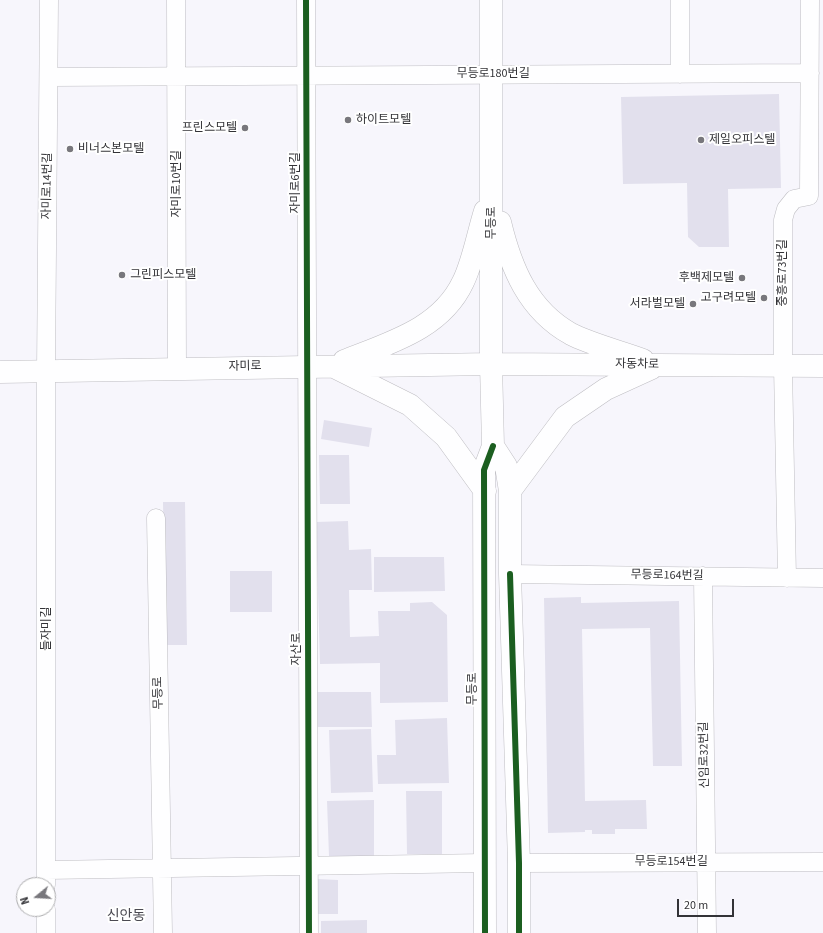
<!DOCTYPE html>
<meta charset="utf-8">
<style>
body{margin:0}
#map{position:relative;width:823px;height:933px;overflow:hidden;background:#f7f6fc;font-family:"Source Sans 3",sans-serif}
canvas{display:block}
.north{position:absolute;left:16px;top:877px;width:40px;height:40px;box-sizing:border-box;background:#fff;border:1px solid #adadaf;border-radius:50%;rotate:252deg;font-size:11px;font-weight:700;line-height:16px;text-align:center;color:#333337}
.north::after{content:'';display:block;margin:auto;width:14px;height:18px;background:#78777c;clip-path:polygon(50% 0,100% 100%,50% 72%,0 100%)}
.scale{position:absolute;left:677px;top:899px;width:57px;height:18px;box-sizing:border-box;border:2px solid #333337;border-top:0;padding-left:5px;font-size:12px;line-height:14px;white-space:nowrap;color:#333337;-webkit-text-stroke:3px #fff;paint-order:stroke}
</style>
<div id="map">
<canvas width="823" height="933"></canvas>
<div class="north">N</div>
<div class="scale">20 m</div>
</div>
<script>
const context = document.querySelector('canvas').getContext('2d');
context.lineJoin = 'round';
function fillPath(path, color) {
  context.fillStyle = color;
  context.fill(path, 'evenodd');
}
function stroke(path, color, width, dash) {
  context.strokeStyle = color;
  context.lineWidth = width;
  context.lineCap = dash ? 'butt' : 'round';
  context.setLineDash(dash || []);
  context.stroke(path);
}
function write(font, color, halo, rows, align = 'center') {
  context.font = font + ' "Source Sans 3","Noto Sans KR",sans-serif';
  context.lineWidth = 4;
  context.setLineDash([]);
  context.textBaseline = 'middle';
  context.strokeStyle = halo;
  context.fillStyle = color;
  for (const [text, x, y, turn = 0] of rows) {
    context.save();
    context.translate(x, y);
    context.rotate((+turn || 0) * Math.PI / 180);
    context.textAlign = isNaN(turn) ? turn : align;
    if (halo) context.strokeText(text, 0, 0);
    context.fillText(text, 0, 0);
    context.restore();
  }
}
fillPath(new Path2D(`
 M779 94 781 188 728 189 729 247H699L688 237 687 183 623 184 621 97Z
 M324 420 372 428 369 447 321 439Z
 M319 455H349L350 504H320Z
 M163 502H185L187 645H165Z
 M348 521 349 550 371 549 372 590H349L350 637 379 636 378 611H410V603L432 602 447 615 448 702 380 703V663L320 664 316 522Z
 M374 557H444L445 591 374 592Z
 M230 571H272V612H230Z
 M581 597V603L679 601 682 766H653L650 628 582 629 585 801 646 800 647 829H615V834H592V830H585V832L548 833 544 598Z
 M317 692H371L372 727H317Z
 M447 718 449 783 378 784 377 755H396L395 720Z
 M371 729 373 792 331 793 329 730Z
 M406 791H442V854H407Z
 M374 800V856H329L327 801Z
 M317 879 338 880V914H317Z
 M367 920V933H321V921Z`), '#e2e0ed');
const street = new Path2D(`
 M176 0 177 369
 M306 0 309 933
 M680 0V74
 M50 77 810 73
 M156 518 163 933
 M510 574 823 578
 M703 576 707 933
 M787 578 783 366V220L786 209 794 199 809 196 810 0
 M519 863 823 862
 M47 870 484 863
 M46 885V372L49 0
 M46 933V909`);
const secondary = new Path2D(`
 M500 222C511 268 528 310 571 334 590 344 622 352 643 360
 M344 361C389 343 441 329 463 282 473 262 478 233 485 211
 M334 367 410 405 446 437 485 491
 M0 372 491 364 823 366
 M493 446 506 466 510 491V574L519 863V933
 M510 491 565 417 606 389 652 368
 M485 933 484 470 493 446 491 364V0`);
stroke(street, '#bebdc2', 19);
stroke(secondary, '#bebdc2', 23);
stroke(street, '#fefeff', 18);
stroke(secondary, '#fefeff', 22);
stroke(new Path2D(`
 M306 0 309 933
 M510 574 519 863V933
 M485 933 484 470 493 446`), '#1b5e20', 6);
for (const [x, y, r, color] of [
 [348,120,4,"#78777c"],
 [245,128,4,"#78777c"],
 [701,140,4,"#78777c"],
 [70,149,4,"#78777c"],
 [122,275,4,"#78777c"],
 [742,278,4,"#78777c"],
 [764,298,4,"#78777c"],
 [693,304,4,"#78777c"]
]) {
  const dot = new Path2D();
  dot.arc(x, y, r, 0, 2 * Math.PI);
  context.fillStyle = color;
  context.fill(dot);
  stroke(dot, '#fff', 1.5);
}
write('12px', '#333337', '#fff', [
 ["무등로180번길",493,74],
 ["자미로6번길",296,183,-90],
 ["자미로10번길",177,184,-90],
 ["자미로14번길",48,186,-89],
 ["무등로",492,223,-90],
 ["중흥로73번길",783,273,-90],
 ["자동차로",637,365,1],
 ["자미로",245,367,-1],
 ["무등로164번길",667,576,1],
 ["들자미길",47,629,-90],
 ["자산로",297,649,-90],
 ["무등로",473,689,-90],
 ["무등로",159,693,-91],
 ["신임로32번길",705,755,-91],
 ["무등로154번길",671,862]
]);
write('12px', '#333337', '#fff', [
 ["하이트모텔",356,120],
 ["프린스모텔",237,128,"right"],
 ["제일오피스텔",709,140],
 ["비너스본모텔",78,149],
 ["그린피스모텔",130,275],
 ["후백제모텔",734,278,"right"],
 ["고구려모텔",756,298,"right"],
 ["서라벌모텔",685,304,"right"]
], 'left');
write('14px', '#4b4a52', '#fff', [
 ["신안동",126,917]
]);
</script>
